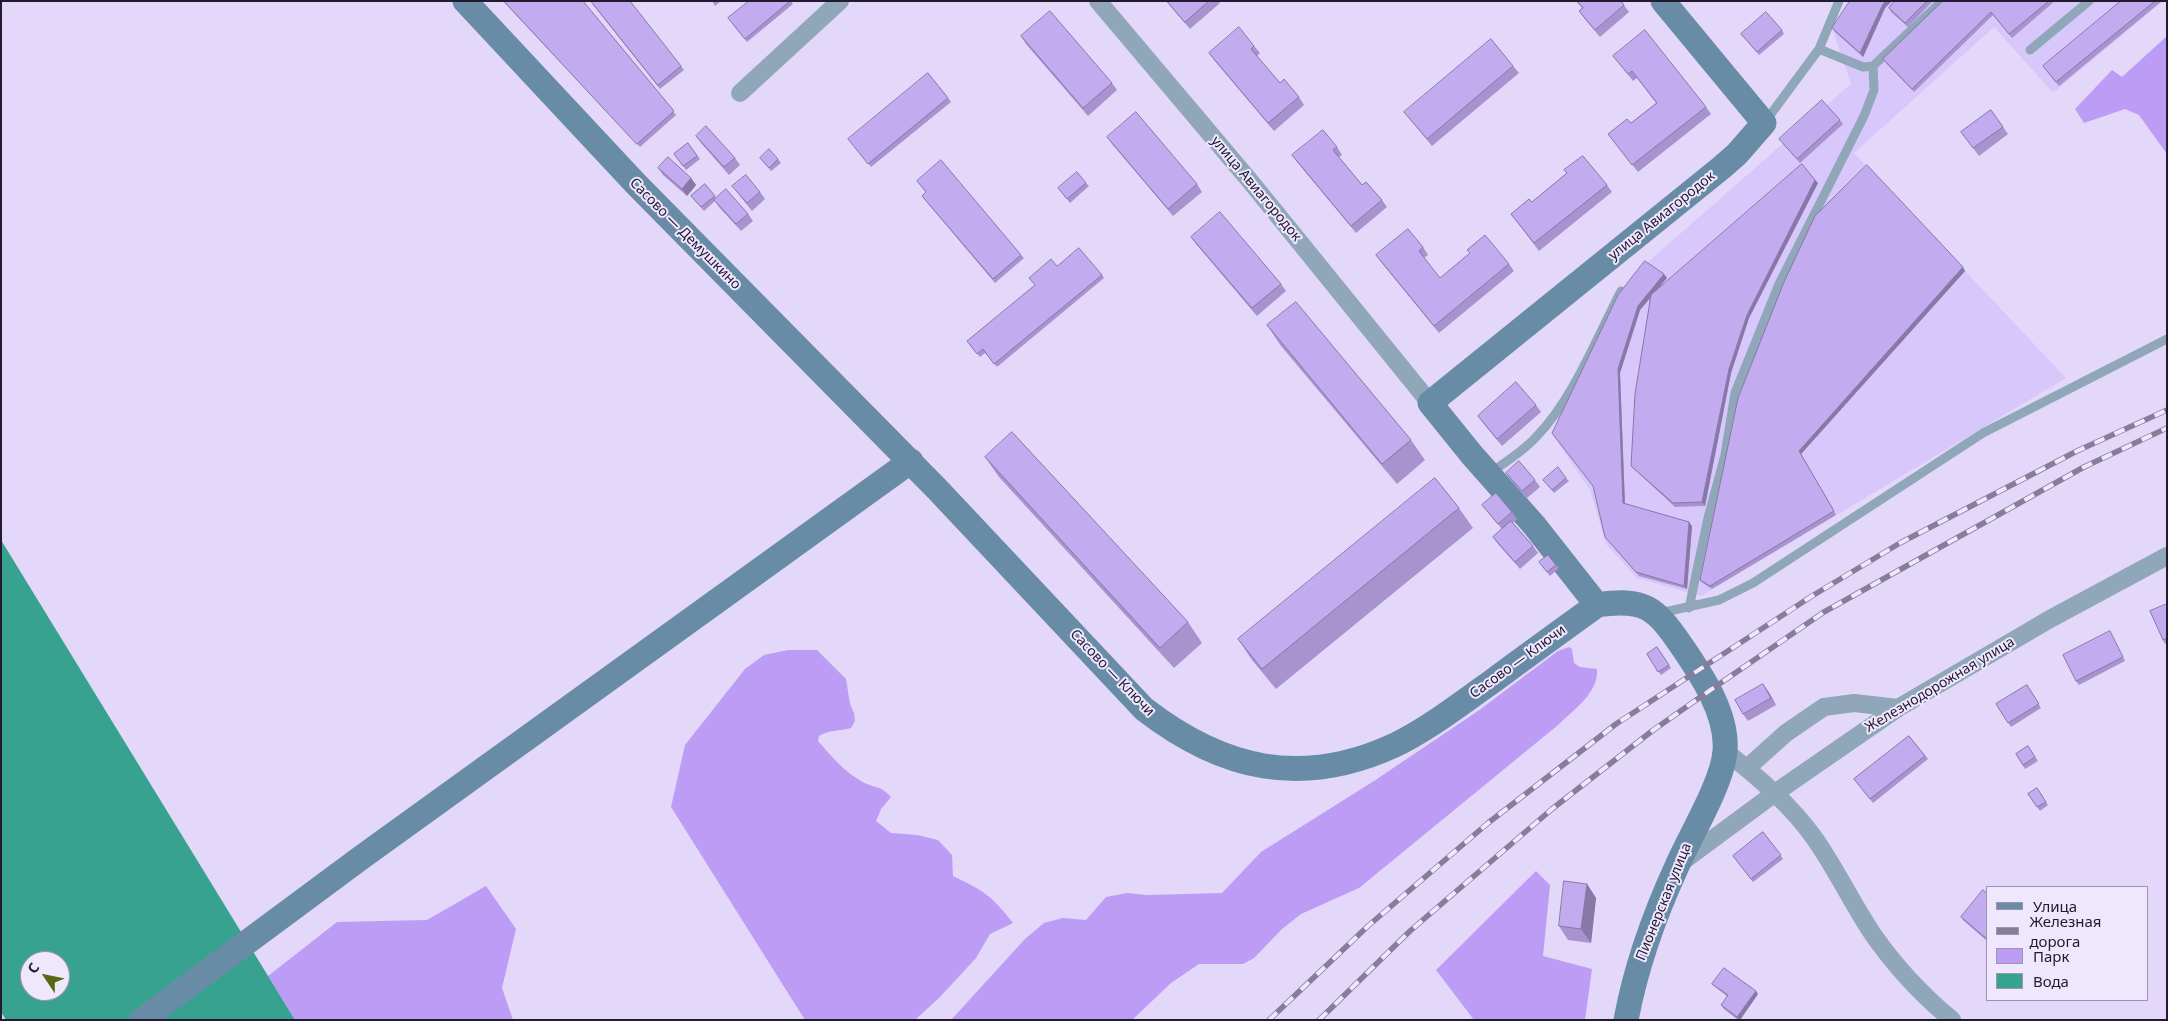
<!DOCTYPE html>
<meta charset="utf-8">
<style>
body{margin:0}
#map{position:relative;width:2168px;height:1021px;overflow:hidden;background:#e3d7fa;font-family:"Noto Sans",sans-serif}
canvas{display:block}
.frame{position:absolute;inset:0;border:2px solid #221a2f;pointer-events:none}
.legend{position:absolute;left:1986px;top:886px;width:162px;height:115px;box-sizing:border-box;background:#eee7fe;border:1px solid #9c95ab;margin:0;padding:6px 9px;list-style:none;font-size:15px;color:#221a2f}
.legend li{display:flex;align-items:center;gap:10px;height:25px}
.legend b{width:25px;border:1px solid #9c95ab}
.north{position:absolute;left:20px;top:951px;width:50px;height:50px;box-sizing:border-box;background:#eee7fe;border:1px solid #9c95ab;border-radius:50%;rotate:304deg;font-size:14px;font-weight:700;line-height:20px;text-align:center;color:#221a2f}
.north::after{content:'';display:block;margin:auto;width:18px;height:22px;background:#586811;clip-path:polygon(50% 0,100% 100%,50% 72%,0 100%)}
</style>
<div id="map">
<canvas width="2168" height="1021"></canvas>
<div class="frame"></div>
<ul class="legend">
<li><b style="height:6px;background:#688ca5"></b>Улица</li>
<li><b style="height:6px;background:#877d99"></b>Железная дорога</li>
<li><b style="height:14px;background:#bc9cf4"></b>Парк</li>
<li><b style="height:14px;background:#37a290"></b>Вода</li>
</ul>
<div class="north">С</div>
</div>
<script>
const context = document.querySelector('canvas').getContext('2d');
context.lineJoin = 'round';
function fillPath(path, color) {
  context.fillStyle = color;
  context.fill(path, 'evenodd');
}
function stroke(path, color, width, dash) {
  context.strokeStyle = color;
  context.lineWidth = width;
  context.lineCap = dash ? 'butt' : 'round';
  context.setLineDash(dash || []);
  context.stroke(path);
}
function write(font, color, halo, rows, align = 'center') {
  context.font = font + ' "Noto Sans",sans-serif';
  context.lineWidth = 4;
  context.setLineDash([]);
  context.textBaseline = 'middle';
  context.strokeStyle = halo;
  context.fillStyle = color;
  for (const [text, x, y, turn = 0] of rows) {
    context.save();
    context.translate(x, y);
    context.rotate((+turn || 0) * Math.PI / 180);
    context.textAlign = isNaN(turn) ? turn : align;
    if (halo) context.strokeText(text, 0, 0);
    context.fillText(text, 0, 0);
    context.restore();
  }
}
fillPath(new Path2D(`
 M1853 1H2163L2053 93 1994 27 1854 153 2066 378 1701 596 1637 578 1606 544 1590 490 1554 437 1632 276 1851 84 1833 31Z`), '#d8c7fb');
fillPath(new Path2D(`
 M2167 36V154L2139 115 2125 109 2084 123 2075 109 2112 70 2122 77Z
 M1569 647 1572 649 1574 663 1580 667 1597 669C1599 693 1573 710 1558 725L1359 888 1301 914 1282 929 1254 958 1243 964H1199L1171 983 1132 1020H951L1025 939 1044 923 1063 918 1086 920 1106 897 1127 893 1147 895 1222 893 1261 852 1374 781 1478 711 1558 651Z
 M788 650H817L846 679 850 704 854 713 855 721 851 728C840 731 828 730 819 736L818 741C831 756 844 771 861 781 874 789 880 784 891 797L881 809 876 821 891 833 917 835 938 840 952 855 953 876C984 891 991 895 1013 923L990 934 976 958 940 997 915 1020H805L671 807 685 745 745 669 764 655Z
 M1536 871 1550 885 1543 956 1592 969 1585 1020H1474L1436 970Z
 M486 886 516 929 502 988 513 1020H295L268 976 337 922 427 920Z`), '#bc9cf4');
fillPath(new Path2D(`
 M1 540 295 1020H6L1 1012ZM30 961H60V991H30Z`), '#37a290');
stroke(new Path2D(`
 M1819 49 1863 67 1873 66 1942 1
 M2030 50 2089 1
 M1765 122 1819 49 1839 1
 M1489 474C1505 462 1524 451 1537 436 1573 399 1597 337 1621 291
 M1689 608 1708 518 1725 455 1735 393 1779 284 1864 116 1874 90 1873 66
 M1660 613 1719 600 1753 583 1983 433 2167 339`), '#8fa7b8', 9);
stroke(new Path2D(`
 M1098 1 1250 181 1430 403
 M740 93 840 1
 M1725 751C1758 777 1791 805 1815 839 1836 869 1852 903 1872 933 1894 965 1922 995 1952 1020
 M1747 768 1786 733 1824 707 1854 703 1898 708
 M1679 864 1775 793 1898 708 2050 619 2167 556`), '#8fa7b8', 18);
stroke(new Path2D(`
 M465 1 636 184 937 489 1144 709C1223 770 1302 788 1395 745 1428 729 1460 704 1490 683 1525 657 1561 631 1597 605 1644 598 1655 607 1681 645 1701 674 1728 714 1725 751 1723 782 1690 836 1677 866 1654 916 1636 966 1626 1020
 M1597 605 1534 525 1472 455 1430 403 1721 168 1737 154 1764 123 1663 1
 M142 1020 362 857 911 461`), '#688ca5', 25);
const rail = new Path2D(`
 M1269 1020 1368 926 1488 823 1616 724 1812 596 1900 543 2077 451 2167 410
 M1319 1020 1410 931 1552 809 1652 731 1709 691 1824 612 2084 467 2167 428`);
stroke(rail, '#877d99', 5.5);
stroke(rail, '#eee7fe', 4, [11]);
fillPath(new Path2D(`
 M503 1H583L676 115 640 147Z
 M590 1 681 66 684 70 660 89Z
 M712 1H721L715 6Z
 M749 1H791L793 4 747 42 731 22Z
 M1166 1H1218L1220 3 1190 29Z
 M1576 1H1621L1629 12 1600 37 1584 18 1579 11 1582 8Z
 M1895 1H1933L1908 27 1891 12 1889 8Z
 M1943 1H2055L2012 38 1993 15 1914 92 1886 63 1883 59Z
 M2121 1H2162L2059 86 2045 69Z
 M1885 8 1863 57 1834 31 1832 28Z
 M1782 30 1784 34 1759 55 1741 34Z
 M1021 36 1112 83 1117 90 1088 116 1026 44Z
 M1254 46 1260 53 1257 56 1280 83 1299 97 1304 105 1274 131 1214 60 1209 53Z
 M1613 56 1706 107 1711 114 1638 172 1608 134 1631 123 1656 103 1637 78 1633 81Z
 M1513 66 1519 73 1432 146 1404 112Z
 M948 98 951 102 871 167 851 142Z
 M1991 110 2008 134 1979 156 1961 132Z
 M1840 120 1843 124 1800 163 1779 139Z
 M696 136 735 158 740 165 729 175 701 143Z
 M1107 137 1197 184 1202 192 1173 216 1112 144Z
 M688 143 700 159 686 170 674 154Z
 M1337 147 1342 155 1339 157 1362 185 1382 200 1387 207 1356 233 1297 162 1292 155Z
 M760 158 778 159 781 163 771 171Z
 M658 168 691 178 696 185 687 196 663 175Z
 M1567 173 1607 185 1612 192 1539 251 1511 214 1532 202Z
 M1815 180 1818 183 1749 318 1731 373 1705 506 1675 507 1634 469 1631 466 1650 298 1640 310 1620 373 1625 504 1692 526 1687 589 1639 576 1605 537 1618 295 1667 278 1657 289Z
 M917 181 1021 255 1024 258 995 283 924 199 922 196 926 192Z
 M1086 183 1089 186 1070 203 1061 191Z
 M705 184 716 198 748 214 753 221 741 231 719 207 715 201 704 211 691 196Z
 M732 186 760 192 765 199 752 211Z
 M1191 237 1281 284 1286 291 1257 316 1196 244Z
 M1423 247 1428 255 1424 258 1440 278 1509 264 1514 271 1439 333 1381 262 1376 255Z
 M1057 266 1102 275 1104 278 997 367 985 353 980 357 970 345Z
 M1965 271 1801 454 1836 515 1712 589 1703 583 1700 580 1738 398Z
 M1267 325 1411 440 1425 460 1397 484 1281 346Z
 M1536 405 1541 412 1502 446 1483 423 1478 416Z
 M985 457 1188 622 1202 643 1174 668 999 477Z
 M1506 473 1535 480 1540 487 1527 498 1511 480Z
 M1566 478 1569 481 1554 493 1546 483Z
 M1482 505 1512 512 1517 519 1513 523 1533 546 1538 553 1520 569 1498 544 1493 537 1502 529Z
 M1459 508 1473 528 1276 689 1252 660 1238 639Z
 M1556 565 1559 568 1550 576 1542 566Z
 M2167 604V643L2165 644 2163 640Z
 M2112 635 2125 661 2079 685 2076 681Z
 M1657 647 1671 668 1661 675 1647 654Z
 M2027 685 2041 708 2011 727 1996 704Z
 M1768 691 1776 705 1748 721 1743 714Z
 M1909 736 1928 759 1873 803 1854 779Z
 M2028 746 2038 761 2025 769 2016 754Z
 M2037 788 2048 805 2040 811 2028 794Z
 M1763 832 1783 859 1753 882 1733 856Z
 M1587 884 1596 898 1591 943 1568 940 1559 926Z
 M1987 893V941L1963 920 1961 917Z
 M1712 984 1758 994 1740 1020H1738L1724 1009 1721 1005 1728 997 1715 987Z`), '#a893ce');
fillPath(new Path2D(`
 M1886 1H1892L1885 8 1863 57 1860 53 1883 4Z
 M691 178 696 185 687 196 682 189Z
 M1815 180 1818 183 1749 318 1731 373 1705 506 1702 502 1729 369 1747 315Z
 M1963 267 1965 271 1801 454 1836 515 1799 451Z
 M1664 274 1667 278 1640 310 1620 373 1625 507 1623 503 1618 369 1638 306Z
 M1689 522 1692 526 1687 589 1684 586Z
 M1763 684 1768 691 1776 705 1771 698Z
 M1587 884 1596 898 1591 943 1581 929Z
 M1756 991 1758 994 1740 1020H1739L1737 1017Z`), '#8878a8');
const building = new Path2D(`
 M504 1H583L674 111 637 144Z
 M591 1H630L681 66 658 85Z
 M749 1H790L745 39 728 18Z
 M1167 1H1209L1185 22Z
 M1577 1H1621L1624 5 1595 30 1579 11 1583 8Z
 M1850 1H1886L1883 4 1860 53 1832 28Z
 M1895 1H1927L1905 23 1889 8Z
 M1943 1H2049L2009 34 1991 12 1912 89 1883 59Z
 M2121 1H2155L2056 82 2043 66Z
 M1050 11 1112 83 1083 108 1021 36Z
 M1766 12 1782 30 1757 52 1741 34Z
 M1239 27 1254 46 1251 49 1280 83 1284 79 1299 97 1268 123 1209 53Z
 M1645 30 1706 107 1632 165 1608 134 1627 119 1631 123 1657 103 1632 71 1628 74 1613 56Z
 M1491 39 1513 66 1427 139 1404 112Z
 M928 73 948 98 868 164 848 139Z
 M1822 100 1840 120 1797 159 1779 139Z
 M1991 110 2003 127 1973 148 1961 132Z
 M1136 112 1197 184 1168 209 1107 137Z
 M706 126 735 158 724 167 696 136Z
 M1323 130 1337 147 1333 150 1362 185 1366 182 1382 200 1351 226 1292 155Z
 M688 143 697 156 683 166 674 154Z
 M769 149 778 159 769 168 760 158Z
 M1583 156 1607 185 1534 243 1511 214 1529 199 1532 202 1567 173 1564 170Z
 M668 157 691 178 682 189 658 168Z
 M941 160 1021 255 993 279 922 196 926 192 917 181Z
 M1802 164 1815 180 1747 315 1729 369 1702 502 1673 503 1631 466 1635 394 1651 295Z
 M1867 165 1963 267 1799 451 1834 511 1710 586 1700 580 1738 398 1784 282 1815 216Z
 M1077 172 1086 183 1067 199 1058 188Z
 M746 175 760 192 747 203 732 186Z
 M705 184 715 196 701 207 691 196Z
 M726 189 748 214 736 224 714 200Z
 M1220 212 1281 284 1252 308 1191 237Z
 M1408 229 1423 247 1419 251 1440 278 1470 253 1467 250 1485 235 1509 264 1434 326 1376 255Z
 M1079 248 1102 275 994 364 983 349 977 354 967 341 1035 285 1029 278 1051 259 1057 266Z
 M1645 261 1664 274 1638 306 1618 369 1623 503 1689 522 1684 586 1636 572 1605 537 1593 486 1552 433 1618 295Z
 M1296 302 1411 440 1382 464 1267 325Z
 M1516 382 1536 405 1497 439 1478 416Z
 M1012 432 1188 622 1160 648 985 457Z
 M1519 461 1535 480 1522 491 1506 473Z
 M1558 467 1566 478 1552 490 1543 480Z
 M1435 478 1459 508 1262 669 1238 639Z
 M1496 493 1512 512 1498 524 1482 505Z
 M1511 521 1533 546 1515 562 1493 537Z
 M1548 555 1556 565 1547 572 1539 562Z
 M2167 604V638L2163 640 2150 611Z
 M2110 631 2123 657 2076 681 2063 655Z
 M1657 647 1669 665 1658 672 1647 654Z
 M1763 684 1771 698 1743 714 1735 700Z
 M2027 685 2039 704 2008 723 1996 704Z
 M1909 736 1925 756 1870 799 1854 779Z
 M2028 746 2035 757 2023 765 2016 754Z
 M2037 788 2046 802 2037 807 2028 794Z
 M1763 832 1781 855 1751 879 1733 856Z
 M1564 881 1587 884 1581 929 1559 926Z
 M1983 890 1987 893V939L1961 917Z
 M1724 968 1756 991 1737 1017 1721 1005 1728 995 1712 984Z`);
fillPath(building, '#c3abf0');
stroke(building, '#8878a8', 1);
write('14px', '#221a2f', '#eee7fe', [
 ["улица Авиагородок",1256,189,50],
 ["улица Авиагородок",1662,216,-39],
 ["Сасово — Демушкино",685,234,45],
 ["Сасово — Ключи",1518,662,-36],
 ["Сасово — Ключи",1112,673,46],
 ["Железнодорожная улица",1940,685,-31],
 ["Пионерская улица",1664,902,-68]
]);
</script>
